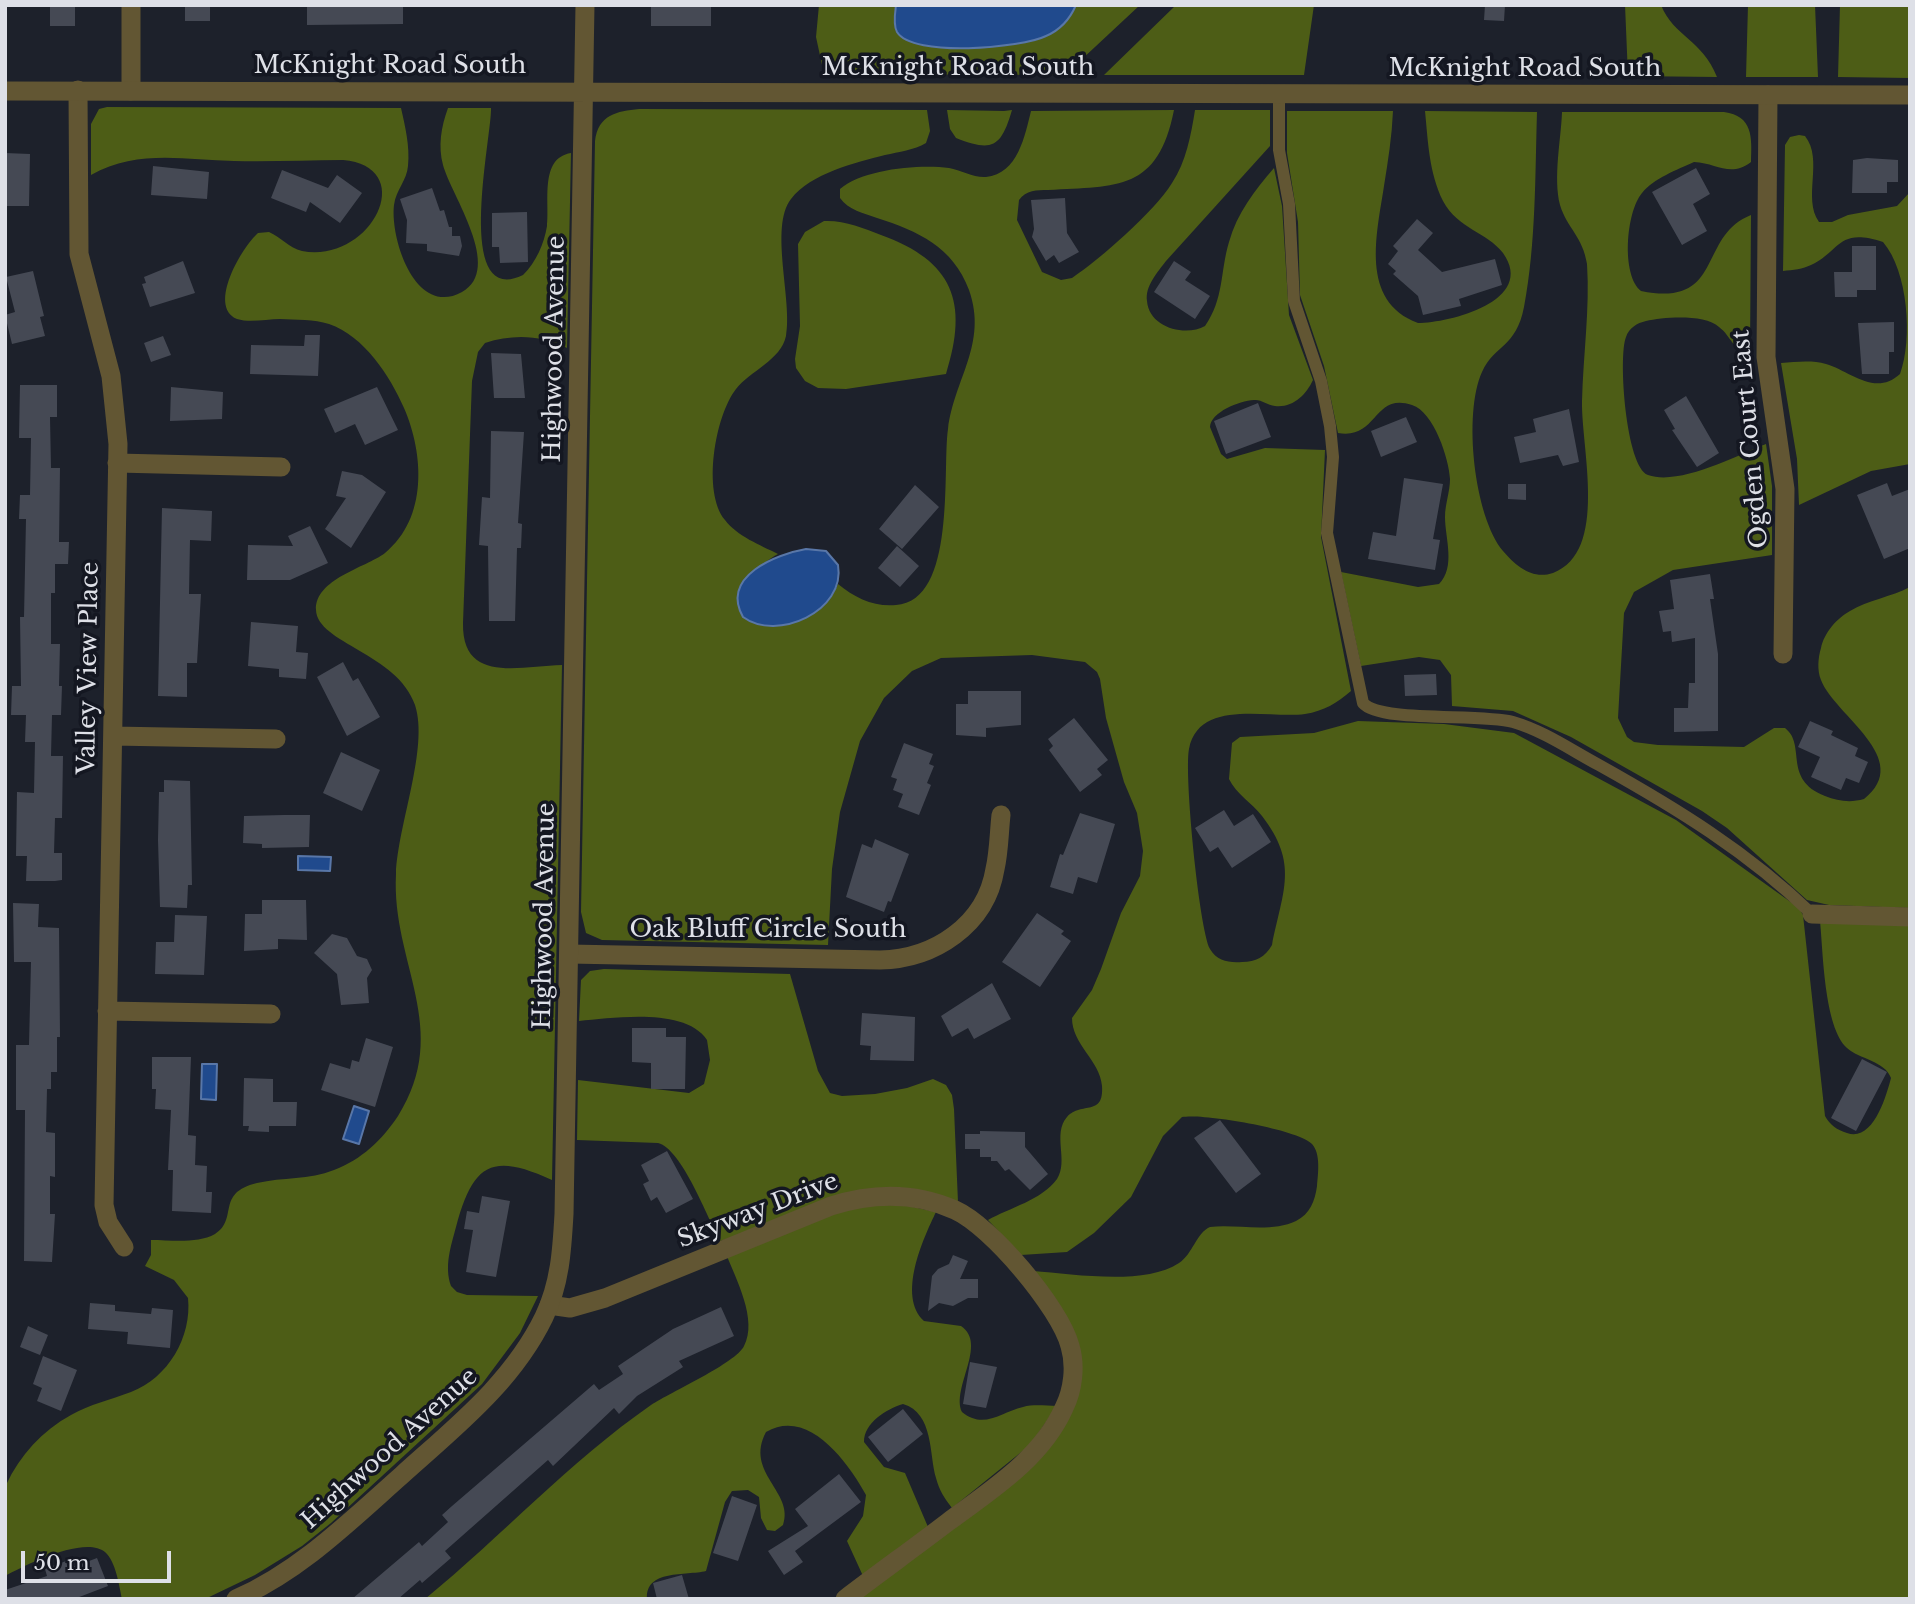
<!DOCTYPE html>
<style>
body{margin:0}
#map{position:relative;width:1915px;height:1604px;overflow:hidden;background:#1d212b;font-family:"Libre Baskerville",serif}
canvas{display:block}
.frame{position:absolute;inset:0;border:7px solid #dee0e7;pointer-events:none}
.scale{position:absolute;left:21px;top:1551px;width:150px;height:32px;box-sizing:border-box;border:4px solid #dee0e7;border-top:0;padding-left:9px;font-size:21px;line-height:24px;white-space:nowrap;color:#dee0e7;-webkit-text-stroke:5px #141721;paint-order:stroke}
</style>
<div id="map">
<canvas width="1915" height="1604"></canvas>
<div class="frame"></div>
<div class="scale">50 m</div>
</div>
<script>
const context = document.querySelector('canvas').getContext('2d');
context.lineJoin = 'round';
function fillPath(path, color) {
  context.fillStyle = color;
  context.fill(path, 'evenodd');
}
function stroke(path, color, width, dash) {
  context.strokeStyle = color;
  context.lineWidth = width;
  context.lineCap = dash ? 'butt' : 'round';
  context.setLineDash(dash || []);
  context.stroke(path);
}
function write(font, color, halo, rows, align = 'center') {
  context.font = font + ' "Libre Baskerville",serif';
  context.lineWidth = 7;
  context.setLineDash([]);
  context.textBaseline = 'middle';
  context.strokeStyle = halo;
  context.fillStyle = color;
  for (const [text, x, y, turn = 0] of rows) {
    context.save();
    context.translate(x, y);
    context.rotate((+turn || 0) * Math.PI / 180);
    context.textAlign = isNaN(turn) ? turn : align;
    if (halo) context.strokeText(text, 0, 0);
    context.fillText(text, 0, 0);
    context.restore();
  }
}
fillPath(new Path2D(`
 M819 5H1140L1065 75 824 74 816 37Z
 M1176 5H1314L1304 75H1104Z
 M1625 5H1661C1674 37 1702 39 1717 77L1628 76Z
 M1748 5H1815L1818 77H1746Z
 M1840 5H1910V78L1838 77Z
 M107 107 401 108C405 126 410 146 408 166 407 180 396 190 394 205 390 238 415 318 462 292 504 269 451 195 443 165 438 146 441 127 448 108H491C492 136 453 309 523 275 536 262 544 244 547 226 550 203 539 158 571 153L567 348C541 335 513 334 485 343L478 352 472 381 463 623C462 684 519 666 562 665L552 1180C491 1152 473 1164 456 1227 451 1246 444 1266 451 1286L457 1292 467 1295 538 1296 520 1333 482 1384 331 1523 302 1546 255 1575 205 1599H122C119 1585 116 1562 105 1552 85 1535 25 1565 5 1576 5 1559 1 1496 6 1485 20 1455 42 1431 71 1415 90 1404 110 1400 131 1392 168 1378 192 1337 188 1298L174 1280 145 1266 151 1255V1240C171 1240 197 1244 215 1234 239 1219 215 1193 257 1183 283 1177 309 1180 334 1170 361 1160 382 1140 398 1116 453 1029 391 963 396 874 398 824 429 748 415 705 398 654 317 643 316 610 315 579 365 568 385 553 428 518 424 454 404 408 390 376 364 336 329 324 314 319 296 320 280 319 267 319 250 323 237 319 207 306 242 247 258 233L269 232C281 237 289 248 302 251 371 264 420 167 343 160 307 160 271 162 234 161 184 160 137 149 91 175V124L99 109Z
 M639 109 927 110 930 131 926 143C914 150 899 152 885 155 855 163 811 173 791 199 769 227 793 301 786 336 781 360 750 371 736 389 715 416 702 492 725 520 737 536 760 545 778 554 761 563 740 584 738 602L772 626C801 620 826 613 838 584 855 598 874 607 896 605 957 601 942 469 948 429 954 379 988 344 969 290 953 247 918 231 877 218 864 213 848 210 840 198V189C863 169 920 164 949 168 961 170 974 178 986 177 1018 174 1025 135 1031 111L1174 110C1158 191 1118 186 1048 190 1037 190 1026 190 1019 200L1017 220 1042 272 1061 280 1072 278C1100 259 1154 212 1172 183 1186 162 1191 135 1195 110H1270V146L1166 261C1157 273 1145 286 1147 301 1149 328 1186 337 1205 326 1224 299 1220 272 1229 242 1237 213 1255 190 1274 168L1282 206 1289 315 1313 380C1306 395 1293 408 1275 406 1267 405 1261 399 1254 400 1239 401 1211 412 1210 427L1221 454 1227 459 1265 448 1325 450 1321 537 1351 691C1337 703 1324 711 1305 714 1268 719 1199 698 1189 749 1184 774 1199 927 1210 949 1217 961 1229 963 1242 962 1256 962 1265 957 1272 945 1283 890 1299 864 1262 816 1252 803 1236 794 1229 779L1232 743 1240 737 1314 733 1358 721 1444 724 1514 733 1676 820 1799 908 1803 915 1825 1116C1830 1125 1837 1130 1847 1133 1873 1142 1886 1097 1891 1078 1885 1061 1859 1059 1847 1048 1824 1027 1823 951 1820 921L1910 925V1599H857L988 1501 1079 1388 1033 1271C1074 1274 1144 1286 1179 1263 1193 1254 1196 1233 1210 1227 1237 1224 1271 1233 1296 1221 1310 1214 1315 1201 1317 1186 1318 1174 1321 1154 1312 1144 1298 1129 1203 1113 1182 1117L1163 1136 1131 1197 1094 1233 1067 1252 1021 1255 988 1220C1009 1208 1042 1200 1057 1179 1069 1161 1052 1134 1067 1117 1082 1101 1104 1117 1102 1086 1100 1060 1072 1045 1072 1018L1092 990 1101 969 1121 913 1140 876 1143 851 1137 813 1124 782 1106 718 1100 679 1097 672 1085 662 1032 655 941 658 912 671 884 698 860 741 840 812 832 869 828 945 602 940 586 933 581 912 595 141C598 115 617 111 639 109Z
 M947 110 1004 111 1012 110C1001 148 992 152 956 138L950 129Z
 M1287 111H1393C1392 136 1388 161 1384 186 1377 233 1359 301 1418 323 1449 323 1537 301 1503 253 1487 232 1458 229 1443 201 1429 173 1428 141 1425 111L1537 112C1535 177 1536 243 1524 307 1516 348 1495 344 1482 372 1463 414 1474 516 1503 551 1516 566 1532 580 1553 573 1609 552 1581 448 1582 401 1583 356 1590 309 1587 264 1583 237 1567 228 1560 205 1553 177 1561 140 1562 112H1724C1753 116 1752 137 1751 162 1730 178 1717 163 1694 162 1677 170 1654 178 1642 193 1626 212 1621 275 1641 291 1725 308 1697 236 1751 215L1750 354C1732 350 1732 337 1719 327 1705 314 1664 317 1646 321 1637 323 1629 328 1626 337 1618 357 1626 467 1648 475 1679 486 1736 456 1766 444L1772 486V555L1673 570 1634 592 1624 613 1618 718 1627 737 1634 742 1658 745 1744 747 1774 728H1785C1807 745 1782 779 1825 796 1838 801 1850 803 1864 799 1915 759 1834 715 1821 680 1817 670 1818 658 1821 648 1824 633 1837 618 1850 611 1868 600 1891 597 1910 587V908L1829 905 1807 900 1727 828 1702 811 1571 737 1513 711 1452 706 1451 675 1440 660 1419 657 1361 666 1341 572 1418 587 1439 584C1456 567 1445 538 1445 517 1445 504 1450 492 1450 479 1449 459 1434 412 1412 405 1373 392 1378 440 1338 433L1324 366 1300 295 1298 222 1287 153Z
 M1799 135 1805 136C1824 160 1802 198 1819 222H1832L1848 215 1897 206 1910 192V464L1871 471 1799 505 1797 459 1781 363C1796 362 1812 360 1826 364 1850 371 1875 397 1900 374 1913 339 1908 271 1883 242 1837 227 1841 251 1811 265 1803 269 1793 270 1783 271L1785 145 1790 137Z
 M824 221C844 220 863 228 881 235 953 261 969 302 946 374L846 389 818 388 805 381 796 368 795 359 800 326 798 244 805 232Z
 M604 969 790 974 818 1071 830 1093 842 1096 875 1094 907 1088 933 1079 946 1085 952 1095 954 1109 958 1202 913 1189 720 1241C708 1219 682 1149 658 1143L577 1140 578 1080 689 1093 704 1084 710 1060 707 1040C685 1007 614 1018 579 1021L581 980 590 971Z
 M895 1203 936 1212C923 1239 897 1296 924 1321L961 1326C988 1344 951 1388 962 1412 984 1430 1001 1412 1023 1407 1034 1404 1046 1406 1057 1406L1030 1445 952 1508C945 1499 939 1490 936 1478 929 1455 934 1413 903 1404 886 1409 864 1423 864 1442L884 1467 905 1473 928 1527 863 1576 847 1541 863 1516 866 1495C848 1462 808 1407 766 1432 744 1473 795 1492 783 1525L775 1531 767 1530 761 1518 759 1497 748 1490 732 1491 725 1502 706 1571C686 1576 645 1569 647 1599H425C502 1536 569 1462 651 1405 671 1392 736 1363 744 1346 758 1320 736 1279 726 1254L847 1209Z`), '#4d5d16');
const water = new Path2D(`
 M896 5H1076C1070 19 1060 30 1046 36 1022 48 913 58 897 32 893 25 895 13 896 5Z
 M806 549 826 551 838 565C846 611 777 642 743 617 720 576 777 554 806 549Z
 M298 856 331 857 330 871 298 870Z
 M202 1064H217L216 1100 201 1099Z
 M354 1106 369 1111 359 1144 343 1139Z`);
fillPath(water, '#204a8d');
stroke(water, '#5977a8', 2);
fillPath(new Path2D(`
 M50 5H75V26H50Z
 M185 5H210V21H185Z
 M307 5H403V24L307 25Z
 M651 5H711V26H651Z
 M1485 5H1505L1504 21 1484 20Z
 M5 153 30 154 29 206H5Z
 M1867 158 1898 160V182H1887V193H1852L1853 160Z
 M153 166 209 172 207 199 151 195Z
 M1696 168 1710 194 1693 204 1707 231 1682 245 1652 192Z
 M282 170 328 188 337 175 362 193 340 223 310 202 306 212 271 198Z
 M432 188 440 211 444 210 449 227H452V236H460L462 246 459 256 427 251V244L406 243 407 220 400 199Z
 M1065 198 1067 233 1079 252 1059 263 1054 255 1046 261 1032 237 1034 229 1031 200Z
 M527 212 528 262 500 263 499 247H492V213Z
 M1417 219 1433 233 1418 250 1442 272 1495 259 1502 285 1459 299 1461 306 1423 315 1418 296 1393 274 1396 271 1388 264 1398 251 1393 246Z
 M1852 246H1876V290H1857V297H1835L1834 272H1852Z
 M183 261 195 293 150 307 142 284 146 283 144 277Z
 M1174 261 1191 272 1185 280 1210 296 1195 319 1154 292Z
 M33 271 44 316 40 317 45 336 12 344 5 315 15 312 6 277Z
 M1894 322V352H1889V374H1862L1858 323Z
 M305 335H320L318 376 250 374 251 345 304 346Z
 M163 336 171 355 151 362 144 343Z
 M491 353 521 354 525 398H494Z
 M20 385H57V417H50L51 468H60L59 542H69L68 564H55V593H51V644H60L59 686H62L61 715H52L51 756H63L62 818H55L54 853H62V880L55 881H26L27 856H16L17 792 34 793 35 742H25L26 715H11L12 686H21L20 617H24L26 519H19L20 495H30L31 438H19Z
 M171 387 223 392 222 419 170 421Z
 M377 387 398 430 365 445 355 424 335 433 324 409Z
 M1686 396 1719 453 1697 467 1672 430 1675 429 1664 410Z
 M1258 403 1271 437 1226 454 1214 421Z
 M1569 409 1579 462 1563 466 1558 455 1520 463 1514 437 1536 432 1533 419Z
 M1406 417 1417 442 1381 457 1371 431Z
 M491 431 524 432 518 523 522 524 521 548H517L515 621H489L488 546 479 545 482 497 490 498Z
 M342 471 362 475 386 492 351 548 325 529 346 498 336 496Z
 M1404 478 1443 484 1433 539 1440 540 1435 570 1368 559 1373 532 1396 536Z
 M1887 483 1892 496 1910 489V548L1884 559 1857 495Z
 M1508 484H1526V500L1508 499Z
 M915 485 939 507 902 549 879 529Z
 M162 508 212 511 211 541 190 540 189 594H201L197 663H187V697L158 696Z
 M310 526 328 563 290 580H247L248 545 293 546 288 536Z
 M897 546 919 566 900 587 878 568Z
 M1710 574 1714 599H1710L1718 654V731L1674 732V708H1688L1689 683H1695V638L1672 642 1671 631 1663 632 1659 611 1674 609 1670 580Z
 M251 622 298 626 296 652 308 653 306 679 279 677V669L248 666Z
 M343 662 353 681 358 678 380 717 347 736 317 677Z
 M1436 674 1437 695 1405 696 1404 675Z
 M968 691H1021V725L986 728V737L956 735V704H968Z
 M1074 718 1108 760 1097 769 1102 775 1080 792 1049 750 1053 746 1048 739Z
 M1810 721 1833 731 1831 735 1858 748 1855 756 1868 762 1859 783 1846 778 1841 790 1811 777 1820 757 1798 747Z
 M904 743 933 754 929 764 934 766 927 783 931 785 919 815 898 807 903 794 893 790 897 779 891 777Z
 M341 752 380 770 362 811 323 793Z
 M164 780 190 781 192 885H188L187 908 160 907 158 840 159 792H164Z
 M1224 810 1234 826 1253 814 1271 842 1232 868 1218 847 1210 852 1195 828Z
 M1080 813 1115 824 1097 883 1078 877 1073 894 1050 887 1060 854 1063 855Z
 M284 815H310L309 847 262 848V844L243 843 244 816Z
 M875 839 909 854 891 902 888 901 884 912 846 897 862 844 872 848Z
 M262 900H306L307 940 278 939V949L244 951 245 914H262Z
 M13 903 39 904 38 927 59 928 60 1037H57V1072H51V1089H47L46 1132 55 1133V1177L50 1176V1214H55L52 1262 24 1261 25 1110H16V1045H29L31 962H14Z
 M1037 913 1064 931 1061 934 1071 941 1040 987 1002 962Z
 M175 915 207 916 204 975 155 974 156 942H174Z
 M332 934 347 938 357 956 367 959 372 970 367 978 369 1003 341 1005 337 974 314 953Z
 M992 983 1011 1019 974 1039 968 1028 952 1037 941 1016Z
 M862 1013 915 1017 914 1061 870 1060 871 1046 860 1045Z
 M632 1028H666V1037H686L685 1089H651V1063L632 1062Z
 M366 1038 393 1047 375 1107 321 1090 330 1063 350 1069 352 1060 359 1062Z
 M152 1057H191L188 1135 196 1136 195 1165 207 1166 206 1192H212L211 1213 172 1211 173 1170H168L171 1110 155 1109 156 1089H152Z
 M1862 1059 1887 1072 1856 1131 1831 1118Z
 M244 1078 273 1079V1102H297L296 1126H269V1132L248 1131 249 1126H243Z
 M1220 1120 1261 1174 1236 1193 1194 1138Z
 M980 1131 1025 1132V1147L1048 1174 1030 1190 1009 1169 1005 1171 997 1161H991V1157H980V1149H965V1134H980Z
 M667 1151 693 1199 666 1213 657 1197 651 1201 643 1184 649 1181 641 1165Z
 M482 1196 510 1201 496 1277 466 1272 473 1230 464 1229 467 1211 479 1213Z
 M953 1255 968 1261 960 1279H978V1298H968L953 1306 939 1303 928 1311 932 1276 938 1269 949 1264Z
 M90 1303 115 1305V1311L151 1314 152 1308 173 1310 170 1348 127 1344 128 1332 88 1329Z
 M721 1307 734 1336 679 1361 683 1367 637 1396 619 1414 614 1408 553 1466 548 1460 445 1551 451 1558 422 1583 420 1580 398 1599H352L419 1542 422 1546 448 1522 442 1515 452 1506 594 1384 599 1390 623 1374 618 1366 673 1329Z
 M28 1326 48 1335 40 1355 20 1347Z
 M43 1356 77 1370 61 1411 37 1401 42 1388 33 1384Z
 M970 1362 997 1367 986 1408 963 1404Z
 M903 1409 923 1434 888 1462 868 1437Z
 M839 1474 861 1502 795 1551 803 1562 784 1575 768 1551 808 1526 795 1509Z
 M732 1496 757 1505 738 1561 713 1553Z
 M97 1558 108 1586 74 1599H5V1590L47 1576 45 1569 66 1561 68 1569Z
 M682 1575 689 1599H657L653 1583Z`), '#454954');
stroke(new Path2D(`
 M1279 93V150L1289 204 1294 301 1321 381 1330 426 1333 457 1327 533 1363 703C1380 723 1481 713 1513 722 1544 731 1571 750 1599 765 1676 808 1748 852 1812 914`), '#625633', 12);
stroke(new Path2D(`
 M131 5V91
 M78 90 79 254 111 376 118 444 104 1205 108 1222 124 1247
 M1768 95 1766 357 1785 489 1783 654
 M117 463 281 467
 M113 736 276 739
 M1812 914 1910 917
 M569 954 880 960C934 959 986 925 995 869 999 852 999 833 1001 815
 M107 1011 271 1014
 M549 1305 570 1308 605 1298 831 1206C872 1193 915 1192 955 1210 991 1226 1060 1308 1070 1346 1076 1366 1073 1390 1064 1408 1041 1459 991 1490 948 1522 914 1548 879 1573 845 1599`), '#625633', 19);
stroke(new Path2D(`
 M5 91 1910 95
 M236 1599C300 1571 350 1521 402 1475 454 1428 512 1383 544 1317 560 1284 562 1250 564 1214L585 5`), '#625633', 19);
write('24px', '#dee0e7', '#141721', [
 ["McKnight Road South",390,66],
 ["McKnight Road South",958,68],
 ["McKnight Road South",1525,69],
 ["Highwood Avenue",555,349,-89],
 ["Ogden Court East",1751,439,-95],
 ["Valley View Place",89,668,-89],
 ["Highwood Avenue",545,916,-89],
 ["Oak Bluff Circle South",768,930],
 ["Skyway Drive",758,1211,-21],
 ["Highwood Avenue",390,1449,-42]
]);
</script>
